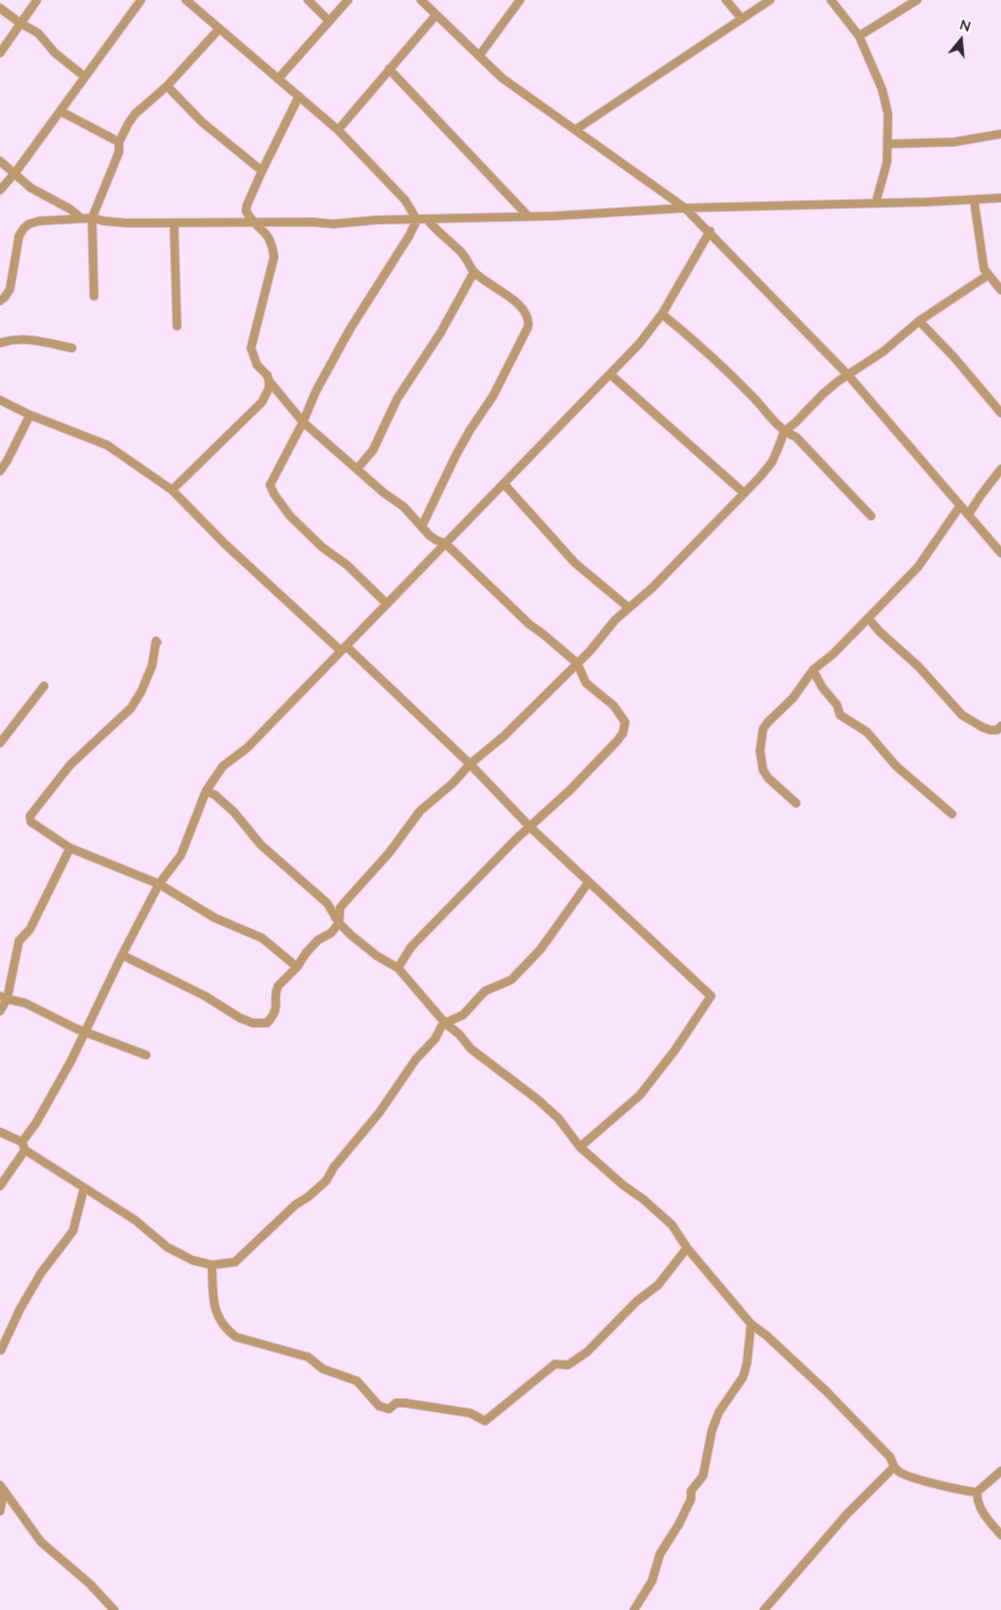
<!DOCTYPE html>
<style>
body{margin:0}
#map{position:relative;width:1001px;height:1610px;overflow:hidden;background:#fae4fc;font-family:Lato,sans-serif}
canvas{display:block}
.north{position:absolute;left:936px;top:15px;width:50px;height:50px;-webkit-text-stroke:4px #fff;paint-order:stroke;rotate:17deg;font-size:14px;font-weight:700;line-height:20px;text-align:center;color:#312831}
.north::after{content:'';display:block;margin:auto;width:18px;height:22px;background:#312831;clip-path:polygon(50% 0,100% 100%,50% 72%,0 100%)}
</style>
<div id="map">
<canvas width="1001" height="1610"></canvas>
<div class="north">N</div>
</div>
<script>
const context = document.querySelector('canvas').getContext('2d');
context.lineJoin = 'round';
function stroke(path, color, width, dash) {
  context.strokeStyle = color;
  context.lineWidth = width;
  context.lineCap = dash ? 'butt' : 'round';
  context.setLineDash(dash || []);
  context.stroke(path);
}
const street = new Path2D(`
 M186 0 338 130 405 200 417 220 409 236 350 329 316 391 303 422 270 485 274 494 290 516 322 547 347 565 387 604
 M308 0 329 21
 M421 0 502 78 685 208 848 375 1001 553
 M726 0 742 19
 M831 0 859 36 882 89 888 114 887 162 876 202
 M0 8 20 23 38 33 55 53 85 77
 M859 36 917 0
 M0 53 37 0
 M479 56 520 0
 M389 69 528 216
 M278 79 348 0
 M167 86 202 122 262 171 247 205 246 211C258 233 270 227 274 257L251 348 257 365 267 375 269 381V388L262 402 172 490
 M60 111 119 142
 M338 130 436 15
 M575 130 770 0
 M888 144 954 142 1001 134
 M0 161 31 188 70 209 81 218
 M262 171 299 96
 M0 190 15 173 141 0
 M974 200 984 269 1001 290
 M174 224 177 326
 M94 296 92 218 119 152V142L128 124 135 114 167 86 219 29
 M0 301 5 297 10 289 19 236 24 228 29 224 39 221 92 218 104 221 126 223 313 222 333 224 376 220 554 216 685 208 926 202 1001 198
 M662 314C694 340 725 368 754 398 768 413 777 429 796 437L871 516
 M919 321 953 356 1001 413
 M0 343C26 335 47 343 72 348
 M611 375 744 493
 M269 381 303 422 384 493 404 507 429 535 436 540 446 544 529 624 543 634 577 663 586 683 614 706 625 722 623 733 617 741 570 790 515 840 411 947 398 968
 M0 400 30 415 107 445 172 490 225 544 341 651
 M357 469 373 450 397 399 441 332 474 272
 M0 471 7 461 30 415
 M504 484 575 563 629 608
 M968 515 981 495 1001 469
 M422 526 456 455 470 430 493 396 528 327C532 301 487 287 473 271 469 265 466 257 461 252 449 240 437 232 427 219
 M868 618 880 632 919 667 962 715 982 727 990 730H997L1001 726
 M157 642 156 641 152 666 141 692 131 708 70 765 30 816 31 822 70 848 159 884 215 918 262 938 297 967
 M346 646 470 764 530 827 711 996 675 1050 640 1095 580 1147
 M813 670 822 687 837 705 840 715 867 732 896 766 952 814
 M0 743 44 686
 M206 791 215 795 234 812 261 845 327 903 339 923 351 935 377 956 398 968 445 1023 463 1015 485 991 511 980 540 950 588 883
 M796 803 768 778 763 770 760 751 763 729 768 722 793 698 813 670 833 654 918 567 960 506
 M122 955 205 996 240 1018 253 1023H267C283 1005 271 1001 278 986L297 967 306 953 318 940 331 933 339 923 340 908 344 903 389 853 420 811 453 783 470 764 504 736 590 651 615 620 652 588 760 477 772 462 779 446 784 432 796 422 823 394 837 382 884 351 919 321 988 275
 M0 996 7 999 19 941 30 929 70 848
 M0 1011 7 999 25 1003 77 1029 146 1055
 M0 1132 22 1142
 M25 1150 135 1220 167 1247 192 1260 212 1265 235 1262 295 1205 308 1197 326 1181 334 1167 379 1113 416 1059 435 1039 441 1027 445 1023 459 1034 471 1049 537 1099 558 1118 580 1147 623 1185 643 1199 672 1225 687 1248 751 1324 767 1336 826 1391 890 1457C892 1462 894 1468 898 1471 908 1479 963 1491 977 1492 977 1510 990 1522 1001 1535
 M0 1186 25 1150 22 1142 36 1123 71 1061 122 955 159 884 181 855 206 791 223 766 247 748 639 344 662 314 710 231
 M212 1265C213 1295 210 1318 236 1337L308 1357 323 1369 357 1381 379 1406 389 1409 396 1403H405L470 1413 485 1421 555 1364 568 1365 587 1352 637 1301 658 1285 687 1248
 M1 1350 20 1309 41 1273 73 1231 84 1188
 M0 1485 41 1542 90 1584 114 1610
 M977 1492 1001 1471
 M0 1511 4 1491
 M634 1610 652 1581 660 1554 679 1524 691 1499V1491L703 1476 712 1430 719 1412 743 1377 747 1363 751 1324
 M764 1610 847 1514 894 1467`);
stroke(street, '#d6c2d7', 10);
stroke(street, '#bc9a6e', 8);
</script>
